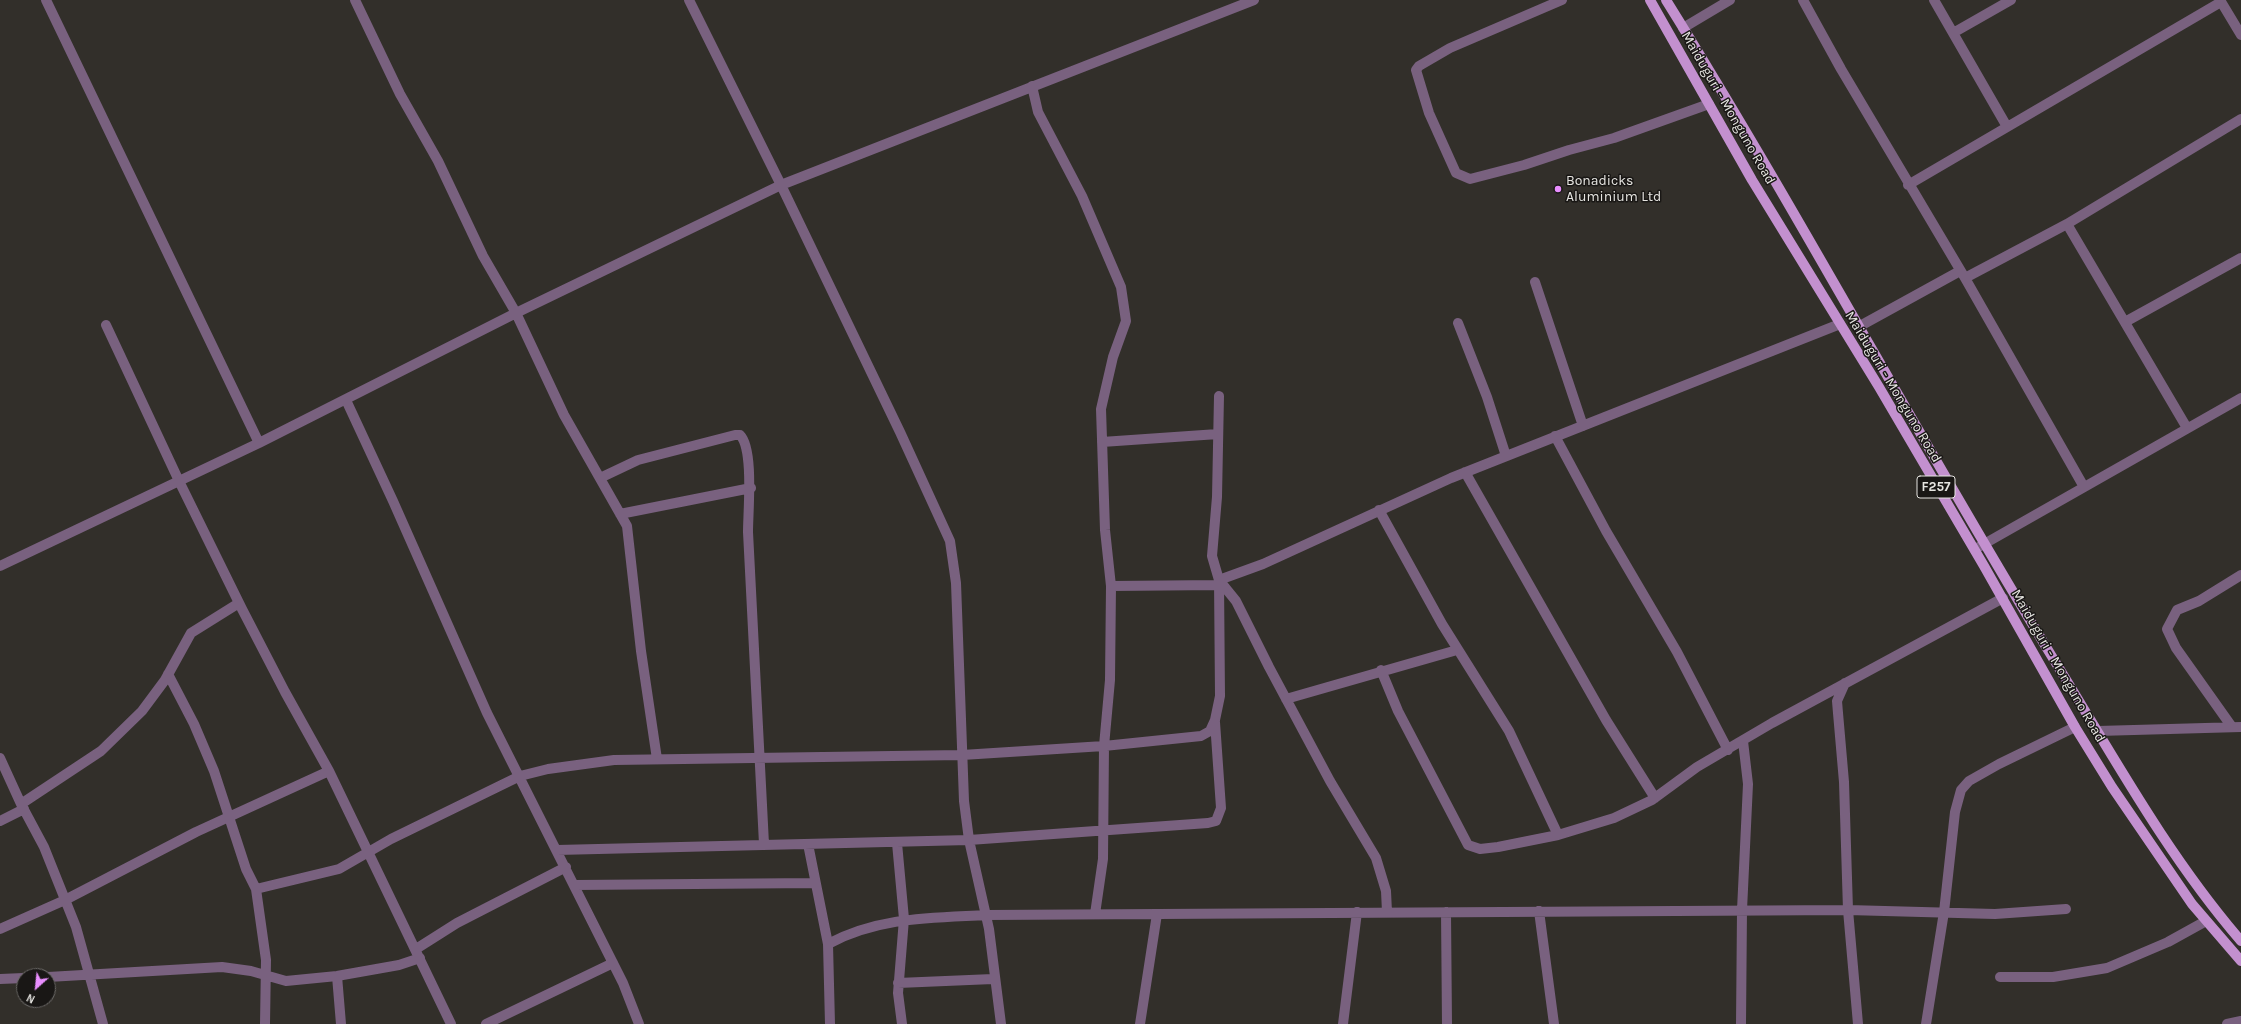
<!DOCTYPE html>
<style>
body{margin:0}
#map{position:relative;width:2241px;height:1024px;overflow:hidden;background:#322f2a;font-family:Karla,sans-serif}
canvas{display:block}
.north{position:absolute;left:16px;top:968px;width:40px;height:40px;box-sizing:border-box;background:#191715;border:1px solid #6b6967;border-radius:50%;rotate:207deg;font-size:11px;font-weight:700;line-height:16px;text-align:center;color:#e6e5e1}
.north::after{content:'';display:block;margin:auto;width:14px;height:18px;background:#e98efe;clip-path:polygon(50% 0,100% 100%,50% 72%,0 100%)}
</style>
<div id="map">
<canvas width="2241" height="1024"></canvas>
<div class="north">N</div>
</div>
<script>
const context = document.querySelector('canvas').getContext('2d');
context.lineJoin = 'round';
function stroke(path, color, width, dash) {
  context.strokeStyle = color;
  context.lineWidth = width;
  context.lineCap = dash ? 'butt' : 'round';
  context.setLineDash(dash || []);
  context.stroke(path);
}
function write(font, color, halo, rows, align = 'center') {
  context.font = font + ' Karla,sans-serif';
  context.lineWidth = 3;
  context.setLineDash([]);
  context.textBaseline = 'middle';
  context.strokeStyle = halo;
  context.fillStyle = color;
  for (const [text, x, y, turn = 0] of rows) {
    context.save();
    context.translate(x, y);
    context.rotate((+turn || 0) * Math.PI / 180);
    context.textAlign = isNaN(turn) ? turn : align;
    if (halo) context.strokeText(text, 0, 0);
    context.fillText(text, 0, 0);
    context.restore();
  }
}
stroke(new Path2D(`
 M46 0 259 443
 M355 0 400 94 438 161 483 256 516 313 564 415 627 526 641 651 657 759
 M689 0 781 185 900 432 950 541 956 583 964 801 969 840 989 929 1001 1024
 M1562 0 1450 48 1419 66 1416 70 1429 113 1456 173 1470 179 1524 165 1569 150 1614 138 1709 104
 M1803 0 1841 69 1965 278 2084 487
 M1934 0 2006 125
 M2220 0 2241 35
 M1683 28 1730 0
 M1953 33 2011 0
 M1032 86 1038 112 1082 196 1121 287 1126 321 1113 357 1101 409 1105 530 1111 586 1110 680 1104 746 1103 859 1095 914
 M1908 185 2221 2
 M2067 224 2187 428
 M1965 278 2067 224 2241 119
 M1535 282 1583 426
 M2125 322 2241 258
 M1458 323 1487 397 1506 456
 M106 325 179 481 242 609 285 692 329 771 451 1024
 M1860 326 1960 271
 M346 400 393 501 487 713 623 983 639 1024
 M1555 436 1606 531 1677 652 1728 750
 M1102 442 1218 434
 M1465 472 1606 720 1655 798
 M600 478 638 460 735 435H740C754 449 748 511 748 532L764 844
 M1379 510 1442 624 1509 731 1558 835
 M620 514 751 488
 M1977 548 2241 398
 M0 566 259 443 516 313 781 185 1254 0
 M1219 580 1263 564 1451 478 1840 324
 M1219 580 1236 601 1269 667 1330 781 1376 858 1386 891 1387 912
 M1111 586 1219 585
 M1381 670 1398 711 1468 845 1480 849 1498 847 1558 835 1614 818 1652 800 1697 767 1772 723 2003 598
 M168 674 194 724 214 771 246 869 256 889 266 960 265 1024
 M1845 683 1837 701 1838 713 1844 782 1848 910 1858 1024
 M1286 699 1457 650
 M2232 727 2176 648 2167 629 2177 610 2199 601 2241 575
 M2098 731 2241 727
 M0 758 21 804 44 847 76 927 103 1024
 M21 804 101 751 142 711 165 680 191 633 239 603
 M0 821 24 809
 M897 843 904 919 898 993 902 1024
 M808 844 828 944 830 1024
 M557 850 969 840 1208 823 1216 821 1221 808 1215 722
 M575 885 815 883
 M256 889 339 869 391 839 520 776 548 769 614 760 962 755 1104 746 1201 736 1210 731 1215 720 1220 696 1219 580 1212 556 1217 497 1219 396
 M1539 911 1554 1024
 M1446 912 1447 1024
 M0 929 65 900 196 832 329 771
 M828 944C878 917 931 918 986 915L1848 910 1995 914 2066 909
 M416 949 457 923 566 867
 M337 976 341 1024
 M48 977 222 967 251 971 286 981 337 976 399 965 420 958
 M2000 977H2053L2107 968 2168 942 2206 921
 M0 979 24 978
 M898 983 993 979
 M486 1024 613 963
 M1140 1024 1157 914
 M1343 1024 1357 912
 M1741 1024 1742 910 1748 784 1743 741
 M1926 1024 1944 912 1955 812 1961 790 1969 781 1999 764 2075 727
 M2227 1024 2241 1021`), '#79617f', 10);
stroke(new Path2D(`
 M1650 0 1752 180 1879 387 1984 566 2075 727 2112 787 2192 904 2241 961
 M1666 0C1800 215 1919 439 2051 655 2111 752 2166 854 2241 941`), '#c390cf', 10);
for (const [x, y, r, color] of [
 [1558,189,4,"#e98efe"]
]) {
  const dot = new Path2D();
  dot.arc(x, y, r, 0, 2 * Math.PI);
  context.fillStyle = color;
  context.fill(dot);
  stroke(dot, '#191715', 1.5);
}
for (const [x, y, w] of [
 [1936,487,38]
]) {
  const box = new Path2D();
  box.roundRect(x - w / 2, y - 11, w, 22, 3);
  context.fillStyle = '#191715';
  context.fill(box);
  stroke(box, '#e6e5e1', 1);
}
write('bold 13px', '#e6e5e1', null, [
 ["F257",1936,487]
]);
write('14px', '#e6e5e1', '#191715', [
 ["Maiduguri - Monguno Road",1728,108,60],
 ["Maiduguri - Monguno Road",1893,387,59],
 ["Maiduguri - Monguno Road",2058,666,60]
]);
write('14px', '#e6e5e1', '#191715', [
 ["Bonadicks",1566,181],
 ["Aluminium Ltd",1566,197]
], 'left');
</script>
